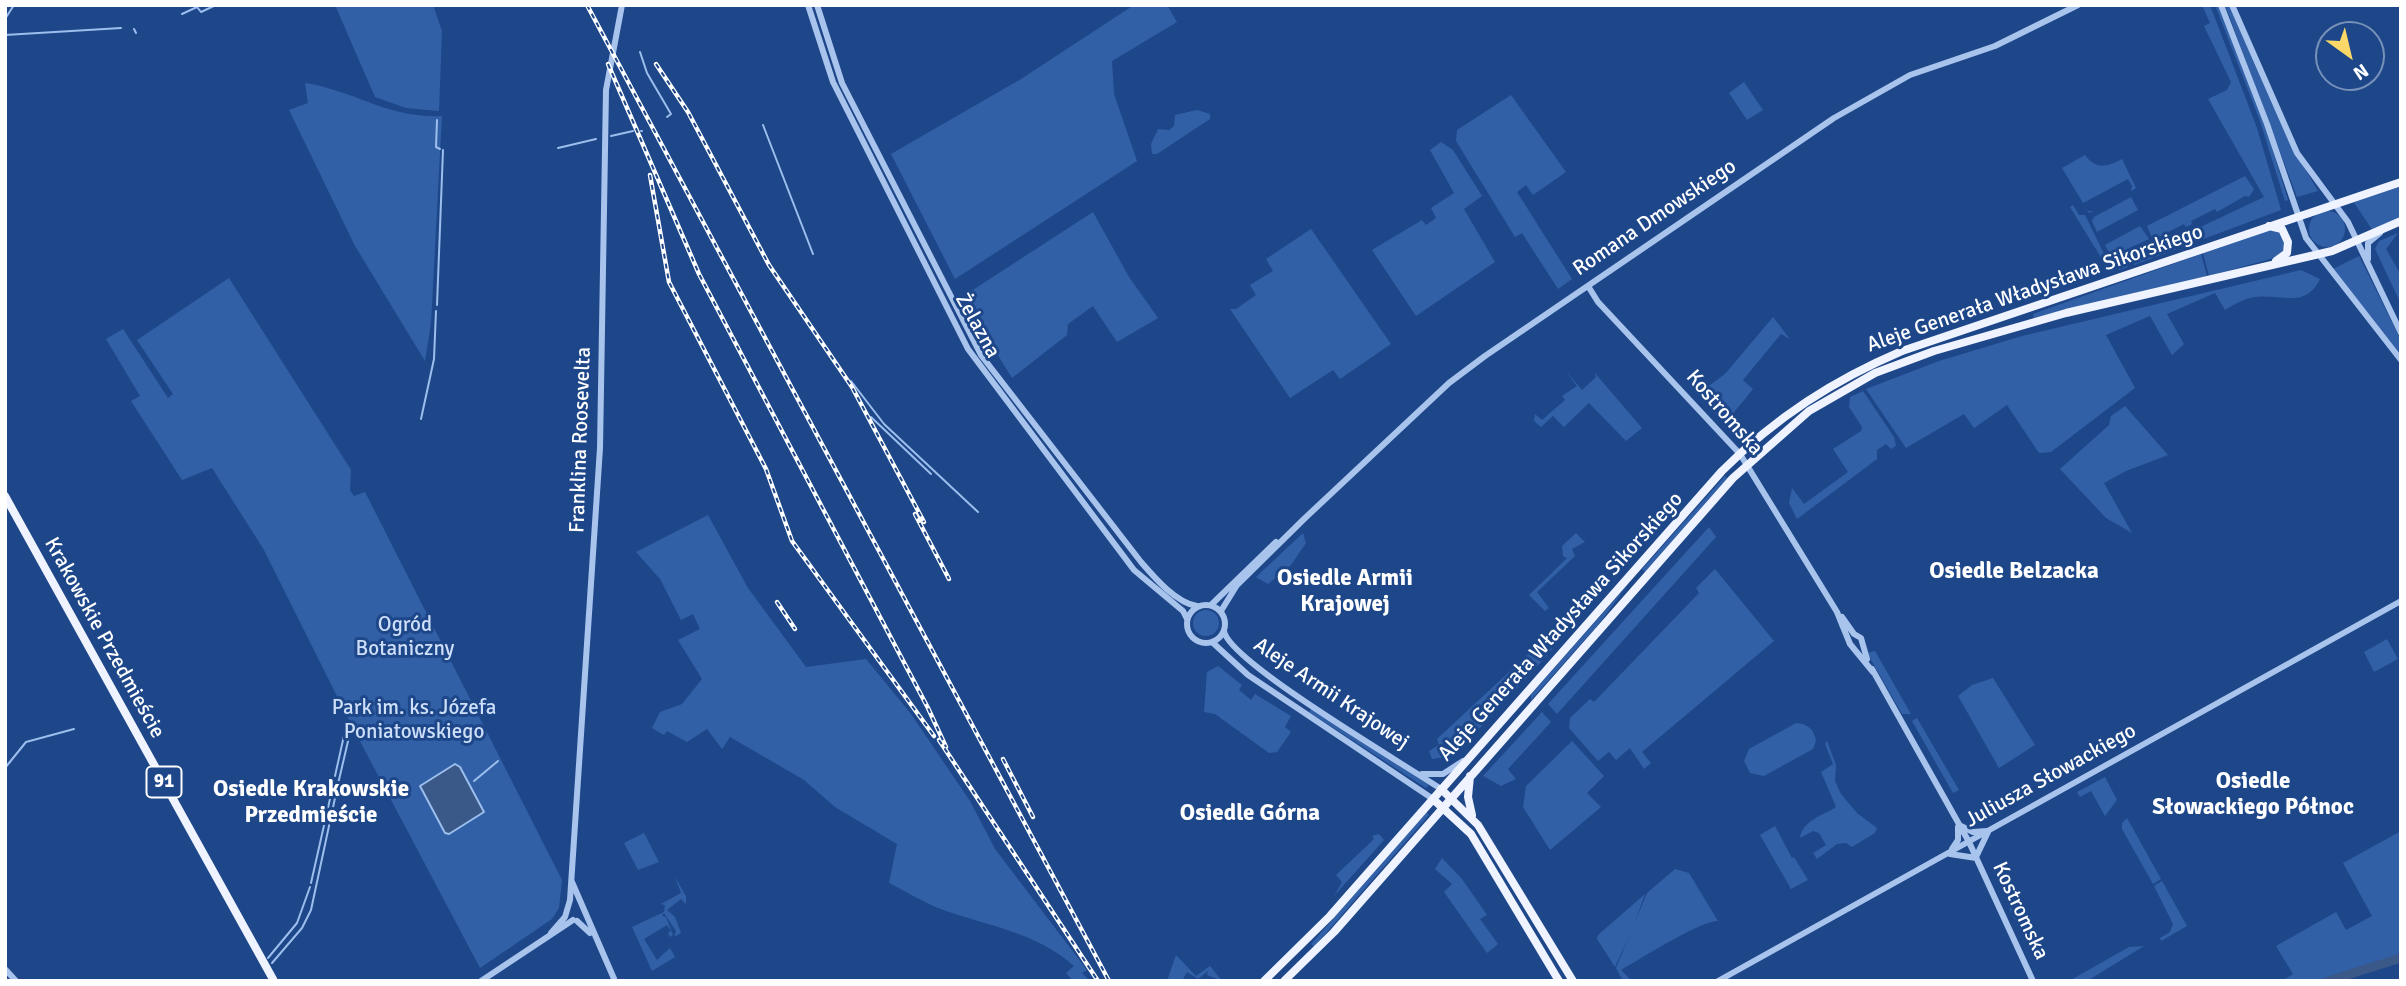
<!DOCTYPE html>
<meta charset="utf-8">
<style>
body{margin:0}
#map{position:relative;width:2406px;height:986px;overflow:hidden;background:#1e478a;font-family:Signika,sans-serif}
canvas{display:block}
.frame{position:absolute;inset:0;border:7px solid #fff;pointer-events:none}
.north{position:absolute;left:2315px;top:21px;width:70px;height:70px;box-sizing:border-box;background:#1e478a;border:2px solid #7891b9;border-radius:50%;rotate:146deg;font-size:19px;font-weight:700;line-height:28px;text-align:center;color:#fff}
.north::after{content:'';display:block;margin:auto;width:24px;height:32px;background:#fbd867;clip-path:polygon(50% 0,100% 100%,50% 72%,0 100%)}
</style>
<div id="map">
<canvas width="2406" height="986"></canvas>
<div class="frame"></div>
<div class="north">N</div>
</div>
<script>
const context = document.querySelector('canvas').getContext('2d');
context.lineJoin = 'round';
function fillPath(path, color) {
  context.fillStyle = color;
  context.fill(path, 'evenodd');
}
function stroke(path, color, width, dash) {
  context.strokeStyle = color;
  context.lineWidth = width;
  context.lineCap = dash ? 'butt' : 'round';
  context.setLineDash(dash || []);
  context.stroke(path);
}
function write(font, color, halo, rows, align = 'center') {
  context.font = font + ' Signika,sans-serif';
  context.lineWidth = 6;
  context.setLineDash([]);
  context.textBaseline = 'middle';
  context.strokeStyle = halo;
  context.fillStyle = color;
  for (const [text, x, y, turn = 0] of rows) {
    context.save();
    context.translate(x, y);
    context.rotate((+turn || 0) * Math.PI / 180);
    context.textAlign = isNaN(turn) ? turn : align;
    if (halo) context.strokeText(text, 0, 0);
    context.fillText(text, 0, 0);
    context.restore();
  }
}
fillPath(new Path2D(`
 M335 5H433L442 31 439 111 406 108 375 97Z
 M1134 5H1167L1177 22 1112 61 1114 94 1137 161 955 279 891 154 1021 79Z
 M2202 5H2210L2257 128 2281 210 2134 265 2135 258 2264 197 2208 99 2227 90 2231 82 2204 26 2210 23Z
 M2215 5H2219L2264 122 2288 200 2285 201 2260 121Z
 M2225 5H2229L2288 140 2318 191 2297 197Z
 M1744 82 1763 110 1747 120 1729 93Z
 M305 83C356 91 389 119 442 116L431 323 425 361 355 246 289 110 308 103Z
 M1511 95 1566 172 1533 195 1526 185 1517 192 1572 279 1558 289 1522 233 1515 237 1456 141 1457 130Z
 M1197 110 1210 114V119L1157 154H1152L1151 144 1158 129 1169 130 1174 126 1175 115Z
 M1441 142 1453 150 1482 196 1464 209 1495 262 1416 316 1372 250 1422 220 1426 225 1436 218 1431 208 1454 193 1430 150Z
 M2085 155C2096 170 2107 167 2122 159L2136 188 2131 191 2132 186 2128 179 2083 203 2088 211H2093L2089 213 2062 168Z
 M2245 176 2254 189 2249 197 2245 196 2217 212 2215 209 2191 221 2192 224 2186 227 2184 224 2153 240 2147 226Z
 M2401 186V218L2373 231 2353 201Z
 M2131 197 2138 210 2097 232 2092 221 2094 217Z
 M2073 205 2079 215H2085L2113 272H2110L2070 207Z
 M2309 229a18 18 0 1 1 36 0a18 18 0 1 1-36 0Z
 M1093 212 1129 277 1158 318 1117 342 1093 306 1068 324 1067 335 1012 378 962 297Z
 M2140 226 2149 239 2125 250 2128 267 2119 270 2105 245Z
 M1311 229 1391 344 1340 379 1333 370 1290 398 1230 309H1236L1256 295 1250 285 1273 271 1266 259Z
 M2272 229 2279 230 2287 245 2281 256 2209 276 2203 253Z
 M2398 233 2386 249 2401 275V304L2375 249 2379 241Z
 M2201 254 2207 276 2034 318 2033 314Z
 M2359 256 2401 340V355L2333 269Z
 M2301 270 2320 279C2305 309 2282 294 2256 297 2245 298 2235 304 2225 310L2215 293 2167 314 2184 344 2172 355 2150 316 2106 335 2135 388 2051 452 2039 453 2007 405 1974 428 1964 414 1906 448 1866 389 1939 361 2022 336Z
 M229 278 351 470 350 490 354 496 365 492 562 880 559 908 552 919 480 968 353 728 264 550 212 468 182 480 131 401 140 396 106 339 123 329 168 398 173 394 137 340Z
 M1773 317 1790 339 1781 334 1743 380 1753 389 1745 399 1742 397 1745 399 1724 424 1698 394 1725 374Z
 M1565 370 1582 390 1596 377 1594 372 1642 428 1626 441 1589 403 1564 427 1553 416 1541 427 1534 421 1535 414 1542 420 1565 400 1562 396 1577 386Z
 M1863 391 1894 437 1896 446 1891 449 1886 444 1877 450V459L1797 519 1789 503 1792 488 1804 504 1848 472 1833 449 1861 431 1862 427 1849 407 1850 397Z
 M2125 406 2168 455 2126 471 2104 483 2132 533 2106 518 2060 469 2109 425 2111 416Z
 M1725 476 1728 478 1645 572 1642 569Z
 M708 515 748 588 806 667 866 659 911 714 970 801 995 849 1087 970 1082 973 1090 981H1073L1066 973 1074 966C1035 931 986 926 938 908 921 901 905 891 889 883L897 844 835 807 804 780 730 737 722 749 707 729 687 742 667 731 664 735 652 728 660 712 682 704 702 679 678 640 700 629 693 614 681 620 660 579 636 552Z
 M1709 527 1716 537 1557 714 1548 704Z
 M1303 533 1306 543 1291 565 1268 584 1256 577Z
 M1576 533 1585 542 1572 549 1575 556 1537 592 1549 608 1545 611 1529 595 1567 558 1563 556 1562 546Z
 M1715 569 1774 641 1642 752 1651 763 1644 769 1630 748 1616 760 1609 752 1598 761 1569 728 1570 718 1590 699 1594 702 1699 593 1696 588Z
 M1628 585 1597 626 1531 700V694Z
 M1193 623a13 13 0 1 1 26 0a13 13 0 1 1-26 0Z
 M2387 639 2398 659 2374 672 2364 652Z
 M1538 645 1553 649 1454 756 1432 759 1429 751 1439 745 1437 739Z
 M1875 651 1911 714H1902L1867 653Z
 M1218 666 1242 685 1239 690 1251 700 1255 694 1291 716 1285 727 1291 732 1277 752 1269 753 1215 714 1204 712 1207 672Z
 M1993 678 2035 745 1999 768 1958 696 1972 685Z
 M1312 708 1429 785 1426 788 1309 712Z
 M1542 712 1551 722 1508 769 1516 779 1501 786 1483 776Z
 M1917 718 1959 790 1953 793 1912 721Z
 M1796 723C1808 724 1814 729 1816 741L1813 749 1764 776 1750 773 1744 761 1749 749Z
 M1572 741 1604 776 1587 793 1601 807 1550 850 1523 807 1526 786Z
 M1827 741 1836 765 1835 781 1841 794 1857 813 1877 828 1875 833 1852 847 1846 843 1837 844 1817 859 1813 853 1826 845 1819 833 1813 831 1800 838C1803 820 1822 816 1836 807L1821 772 1833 764 1825 744Z
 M2105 777 2117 800 2105 816 2091 791 2080 797 2077 792Z
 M1426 812 1429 815 1314 947 1311 944Z
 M2127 818 2161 879 2153 884 2122 829V823Z
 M1775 826 1792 858 1794 857 1808 880 1791 889 1760 835Z
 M2401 831V955L2325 981H2282L2293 974 2276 946 2336 912 2346 930 2372 916 2343 863Z
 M644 833 659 862 638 870 624 843Z
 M1379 834 1384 840 1334 896 1342 882 1336 875 1374 839 1372 836Z
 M1442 858 1462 879 1487 915 1480 919 1498 944 1487 953 1444 892 1452 884 1435 869Z
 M1675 869 1689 873 1718 921C1702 920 1640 959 1621 970L1630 979 1623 981 1616 968 1629 936 1615 967 1597 939 1598 935 1645 894 1635 922 1647 893Z
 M675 877 686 896V904L681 899 667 910 675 917 681 933 674 937 676 931 664 913 662 916 666 917 673 935 670 937 668 933 671 931 667 925 644 939 657 960 670 948 675 957 652 971 632 927 664 912 665 905 661 904 681 893Z
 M2162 881 2187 926 2161 941 2160 938 2170 932 2173 924 2154 886Z
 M2019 903 2040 949 2034 958 2009 908Z
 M2144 946 2087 981H2069L2129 947Z
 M1176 955 1196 976 1210 966 1222 981 1207 975 1208 971 1198 979 1187 972 1182 981H1167Z`), '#3160a7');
const water = new Path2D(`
 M455 764 460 767 484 812 449 834 445 833 420 786Z`);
fillPath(water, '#3a5989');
stroke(water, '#9cbeed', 2);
stroke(new Path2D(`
 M182 14 197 7 201 12 216 5
 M5 19 14 5
 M134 29 136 33
 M5 35 121 28
 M640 52 647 73 671 114 667 117
 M437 120 436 147 440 149
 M763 125 813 254
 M641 131H642
 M611 136 633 131
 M558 148 596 139
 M437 305 443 150
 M851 381 884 424 978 512
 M871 417 931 474
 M421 419 434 359 436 311
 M5 768 26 742 74 729
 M335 776 345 731
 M474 781 498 761
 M338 784 349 737
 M311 883 332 790
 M268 958 297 923 310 887
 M272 963 302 928 311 910 335 798`), '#9cbeed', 2);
stroke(new Path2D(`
 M2328 981 2401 958`), '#3a5989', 9);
stroke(new Path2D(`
 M808 5 833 82 968 349 1134 570 1183 611 1187 619
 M817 5 842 83 981 355 1141 562C1154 577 1176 603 1197 606
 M2221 5 2267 124 2306 238 2401 360
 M2232 5 2297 153 2348 222 2401 333
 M2368 259V243L2380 233
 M1588 286 1598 302 1740 454 1837 612 1850 644 1873 672
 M1187 624a19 19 0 1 1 38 0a19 19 0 1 1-38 0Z
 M1211 605 1276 542
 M1221 611 1237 585 1304 519 1449 383 1485 356 1834 118 1910 75 1995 46 2078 5
 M1842 617 1854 634 1861 638 1867 659
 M1224 631C1229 662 1406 765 1441 789
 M1212 642 1248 675 1433 799
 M1872 669 1969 842 2033 981
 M1422 774H1443L1463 761
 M1961 826 1973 832 1987 831
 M1952 849 1958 840V827
 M1950 854 1976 858
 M1976 857 1988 832
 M572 882 615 981
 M577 921 590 933
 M551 933 565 917 570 900 600 448 606 90 622 5
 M5 969 16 981
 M481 981 573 920
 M1718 981 2401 601`), '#a9c4ec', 6);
stroke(new Path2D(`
 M2269 226 2282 229 2288 242 2287 253 2276 261
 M5 496 274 981
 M1470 776 1468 797 1472 815
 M1441 789 1478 825 1573 981
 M1433 799 1471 834 1559 981
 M1264 981 1330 916 1722 471C1776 417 1834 380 1902 351L2401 182
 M1284 981 1334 932 1733 478 1809 411 1875 373 1934 351 2066 313 2332 251 2401 221`), '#eef3ff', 8);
const rail = new Path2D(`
 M587 5 1109 981
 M608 64 699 274 928 708 946 747
 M656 64 688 112 769 265 852 387 924 522
 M650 175 669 282 766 469 792 541 934 736
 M915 514 949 579
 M777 602 795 629
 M939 740 1098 981
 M1003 759 1033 817`);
stroke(rail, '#fff', 4.5);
stroke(rail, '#1e478a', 2, [5]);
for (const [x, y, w] of [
 [164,782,35]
]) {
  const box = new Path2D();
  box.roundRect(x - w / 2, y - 15.5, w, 31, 5);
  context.fillStyle = '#1e478a';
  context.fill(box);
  stroke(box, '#fff', 2);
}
write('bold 19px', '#fff', null, [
 ["91",164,782]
]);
write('21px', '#fff', '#1e478a', [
 ["Romana Dmowskiego",1655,218,-34],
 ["Aleje Generała Władysława Sikorskiego",2035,289,-19],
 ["Żelazna",977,326,61],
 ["Kostromska",1724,413,49],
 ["Franklina Roosevelta",581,440,-88],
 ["Aleje Generała Władysława Sikorskiego",1561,627,-48],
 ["Krakowskie Przedmieście",104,638,61],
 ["Aleje Armii Krajowej",1331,694,34],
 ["Juliusza Słowackiego",2051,776,-29],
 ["Kostromska",2020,911,65]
]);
write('21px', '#cedff9', '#1e478a', [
 ["Ogród",405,625],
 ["Botaniczny",405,649],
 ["Park im. ks. Józefa",414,708],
 ["Poniatowskiego",414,732]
]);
write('bold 23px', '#fff', '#1e478a', [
 ["Osiedle Belzacka",2014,572],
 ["Osiedle Armii",1345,579],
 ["Krajowej",1345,605],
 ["Osiedle",2253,782],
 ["Słowackiego Północ",2253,808],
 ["Osiedle Krakowskie",311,790],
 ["Przedmieście",311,816],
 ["Osiedle Górna",1250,814]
]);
</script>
